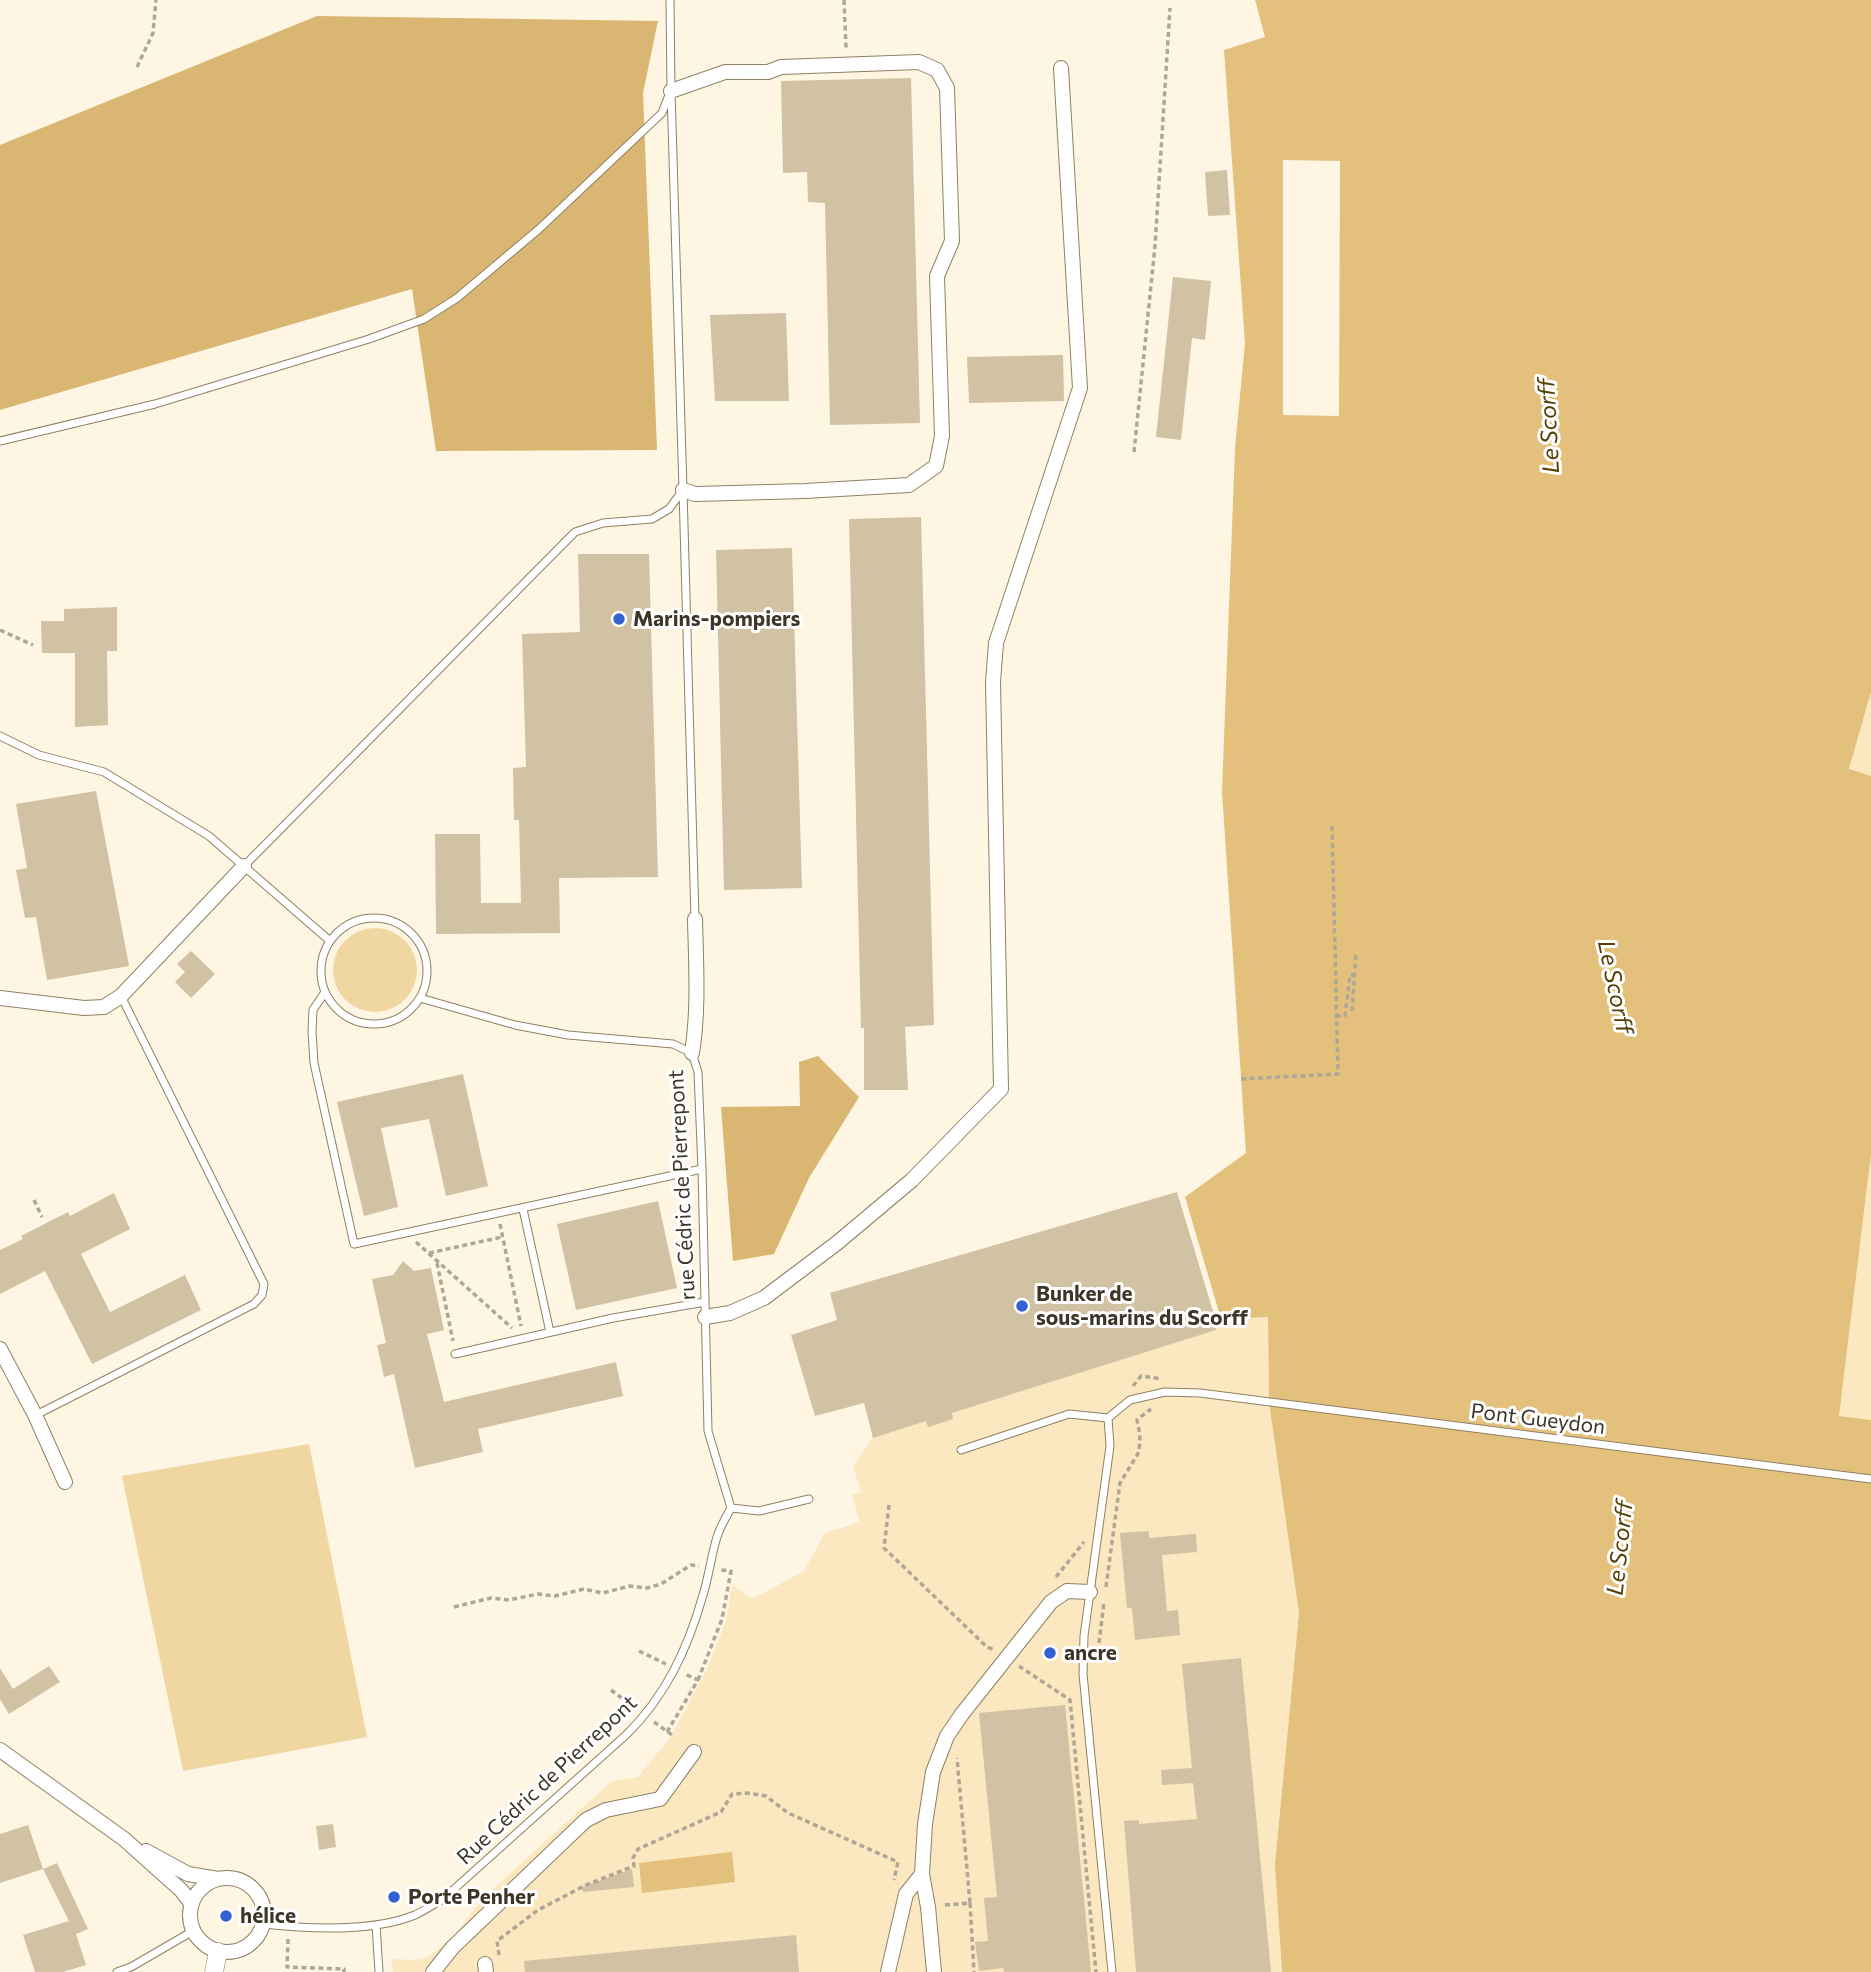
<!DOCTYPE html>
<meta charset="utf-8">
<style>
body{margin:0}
canvas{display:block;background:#fff5e3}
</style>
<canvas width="1871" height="1972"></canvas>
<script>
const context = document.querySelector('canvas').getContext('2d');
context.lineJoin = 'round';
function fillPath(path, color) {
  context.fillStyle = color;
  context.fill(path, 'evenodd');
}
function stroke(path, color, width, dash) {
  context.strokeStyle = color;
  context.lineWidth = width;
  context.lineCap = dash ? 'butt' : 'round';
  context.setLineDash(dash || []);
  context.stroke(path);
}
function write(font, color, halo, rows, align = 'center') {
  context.font = font + ' Commissioner,sans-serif';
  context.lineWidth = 6;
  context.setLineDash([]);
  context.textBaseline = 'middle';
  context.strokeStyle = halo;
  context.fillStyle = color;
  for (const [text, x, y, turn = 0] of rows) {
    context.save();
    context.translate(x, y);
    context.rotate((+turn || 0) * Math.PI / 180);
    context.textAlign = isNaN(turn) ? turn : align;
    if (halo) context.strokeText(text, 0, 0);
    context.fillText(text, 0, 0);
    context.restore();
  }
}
fillPath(new Path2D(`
 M1871 692V776L1849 770Z
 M1871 1154V1420L1839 1416Z
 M1268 1316 1269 1402 1299 1613 1275 1864 1282 1972H393L392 1959 414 1960 427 1958 453 1937 483 1898 612 1781 638 1777 672 1735 707 1669 726 1621 732 1585 752 1599 804 1571 825 1533 860 1522 852 1495 861 1492 853 1466 873 1438 926 1421 953 1419 952 1413 1215 1330 1216 1318Z`), '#fbe7c0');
fillPath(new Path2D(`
 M333 970a42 42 0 1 1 84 0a42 42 0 1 1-84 0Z
 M309 1444 367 1737 183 1771 122 1476Z`), '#f0d6a1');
fillPath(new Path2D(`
 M317 16 658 21 643 93 657 450 436 451 412 289 0 410V145Z
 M818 1056 859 1097 809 1178 774 1254 733 1261 721 1107 800 1106 799 1062Z`), '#d9b772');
fillPath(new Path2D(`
 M1255 0H1871V692L1849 769 1871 776V1154L1839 1416 1871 1420V1972H1282L1275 1864 1299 1613 1269 1402 1268 1317 1221 1319 1185 1197 1246 1153 1222 792 1235 448 1245 343 1224 50 1265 37Z
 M732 1852 735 1882 642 1893 639 1863Z`), '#e3c17c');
fillPath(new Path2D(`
 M1283 160 1340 161 1339 416 1283 415Z`), '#fff5e3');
fillPath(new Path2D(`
 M911 78 920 423 830 425 825 203 808 202 807 172 783 173 781 81Z
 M1227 170 1230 215 1208 216 1205 172Z
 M1173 277 1211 281 1205 340 1192 338 1181 440 1156 437Z
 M786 313 789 401H715L710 315Z
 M1063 355 1064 401 969 403 967 357Z
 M921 517 934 1025 905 1027 908 1090H864V1028H861L849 519Z
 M792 548 802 888 724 890 716 550Z
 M578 554H649L658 877 559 878 560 933 436 934 435 834H480L481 903H521L519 820H514L513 768 526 767 522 634 580 632Z
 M117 607V651H107L108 725 75 727V653H42L41 621H64V609Z
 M96 791 129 966 47 980 36 917 25 918 16 870 27 868 16 804Z
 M191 951 215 974 191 998 175 982 185 972 177 964Z
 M463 1074 488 1186 446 1196 429 1119 381 1128 398 1207 364 1216 337 1102Z
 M1177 1192 1215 1318 1216 1330 952 1413 953 1419 928 1427 926 1421 873 1438 864 1403 815 1416 791 1335 837 1320 830 1293Z
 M114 1193 130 1229 81 1254 110 1312 185 1275 201 1310 92 1364 45 1271 0 1294V1250L23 1239 21 1236 68 1212 70 1216Z
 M658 1201 677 1288 576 1310 557 1224Z
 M403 1261 414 1271 431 1268 444 1330 427 1334 444 1402 616 1362 623 1396 478 1429 483 1452 415 1468 394 1374 384 1377 377 1345 386 1343 372 1279 393 1275Z
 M1149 1531V1538L1196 1534 1197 1552 1162 1555 1167 1611 1178 1610 1180 1635 1135 1640 1132 1608H1127L1120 1533Z
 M1241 1658 1271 1972H1136L1124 1821 1139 1820V1824L1197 1819 1193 1783 1162 1785 1161 1770 1192 1768 1182 1664Z
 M49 1666 60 1682 9 1714 0 1699V1668L13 1689Z
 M1065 1705 1091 1972H1004L1003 1968 979 1971 975 1942 988 1941 984 1898 997 1897 979 1713Z
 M333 1824 336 1847 319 1850 316 1826Z
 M28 1825 43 1869 0 1883V1834Z
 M57 1863 88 1929 76 1934 86 1965 63 1972H35L23 1935 69 1921 43 1869Z
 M632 1869 634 1887 583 1892 582 1887Z
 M796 1935 799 1972H525L524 1961Z`), '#d1c2a3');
const service = new Path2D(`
 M0 441 155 404 369 339 424 319 457 298 539 229 662 113 669 95
 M683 490 695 919
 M0 736 39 755 104 772 209 836 330 941
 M244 866 575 532 603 523 652 519 669 509 683 490 671 91 670 0
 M321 971a53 53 0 1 1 106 0a53 53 0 1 1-106 0Z
 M325 992 313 1010 312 1031 314 1063 354 1244 702 1169
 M420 998 515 1025 568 1035 673 1044 692 1053 698 1072 702 1169 708 1431 731 1508
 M523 1209 550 1332
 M455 1354 613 1318 705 1302
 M36 1415 254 1304 262 1295 264 1284 121 996
 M1108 1418 1110 1446 1084 1636 1083 1674 1112 1972
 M961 1450 1069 1414 1108 1418 1130 1400 1165 1392 1200 1393 1871 1479
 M731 1508 759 1511 809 1499
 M264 1924C308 1929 373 1932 415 1915 424 1911 434 1904 443 1899L626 1735C666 1696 688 1648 703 1595 709 1576 711 1556 717 1537 720 1527 726 1517 731 1508
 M376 1925 379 1972
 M117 1972 131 1967 193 1931`);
const minor = new Path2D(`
 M671 91 725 72H768L781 67 919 62 937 70 947 88 952 241 937 276 942 436 936 466 909 485 805 491 695 494 683 490
 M0 998 84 1008 104 1007 121 996 244 866
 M692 1053C699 1009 696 964 695 919
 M705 1317 730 1313 764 1298 837 1243 912 1180 1001 1089 993 682 996 643 1080 388 1061 68
 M0 1349 35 1415 65 1482
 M0 1750 124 1839 181 1890 191 1903
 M146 1851 188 1874 218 1879
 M190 1915a37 37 0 1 1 74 0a37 37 0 1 1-74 0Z
 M485 1964 486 1972
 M433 1972 453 1947 586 1820 606 1810 660 1799 694 1752
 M888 1972 906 1894 922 1874
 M934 1972 928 1907 922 1874 925 1824 933 1772 947 1736 962 1714 1051 1602 1067 1591 1090 1592`);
const tertiary = new Path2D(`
 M214 1972 218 1952`);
stroke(service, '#8f8064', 9);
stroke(minor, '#8f8064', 16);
stroke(tertiary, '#8f8064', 19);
stroke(new Path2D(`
 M844 0 846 48
 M137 67 153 33 156 0
 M1134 452 1155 246 1170 8
 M0 630 33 645
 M1352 1011 1356 954
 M1336 1016H1345L1350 975H1354
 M1241 1079 1338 1074 1332 825
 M34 1200 42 1217
 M500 1224 521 1326
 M416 1242 512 1328
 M429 1253 502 1237
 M437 1263 453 1341
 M1133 1386 1141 1376 1162 1379
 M889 1505 884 1548 987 1647 995 1650
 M1056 1577 1084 1542
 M1106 1587 1120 1483 1139 1452 1140 1435 1137 1420 1151 1409
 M454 1607 491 1598 509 1600 538 1594 555 1596 584 1589 603 1593 630 1586 647 1588 661 1584 691 1565 699 1566
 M1099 1643 1104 1602
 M639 1651 666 1664
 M1019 1666 1070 1700 1096 1972
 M698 1680 722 1619 731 1571 721 1570
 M611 1690 634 1707
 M654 1722 672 1735
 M667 1732 698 1680 685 1674
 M970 1903 974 1972
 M945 1905 970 1903 957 1758
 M288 1939 287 1967 344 1969V1972
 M499 1955 497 1941 538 1910 586 1885 634 1866 633 1858 638 1849 721 1812 732 1794 747 1793 766 1796 788 1813 898 1862 894 1880`), '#afa696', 3.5, [5, 3.5]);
stroke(service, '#fff', 7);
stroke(minor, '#fff', 14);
stroke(tertiary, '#fff', 18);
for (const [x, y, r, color] of [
 [619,619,7,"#3461d1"],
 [1022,1306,7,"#3461d1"],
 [1050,1653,7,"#3461d1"],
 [394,1897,7,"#3461d1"],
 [226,1916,7,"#3461d1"]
]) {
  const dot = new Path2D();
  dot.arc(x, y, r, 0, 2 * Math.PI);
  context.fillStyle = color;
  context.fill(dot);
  stroke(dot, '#fff', 2.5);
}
write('bold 21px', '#3c3629', '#fff', [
 ["Marins-pompiers",633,619],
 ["Bunker de",1036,1294],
 ["sous-marins du Scorff",1036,1318],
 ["ancre",1064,1653],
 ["Porte Penher",408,1897],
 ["hélice",240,1916]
], 'left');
write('21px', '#3c3629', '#fff', [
 ["rue Cédric de Pierrepont",682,1185,-93],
 ["Pont Gueydon",1538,1419,7],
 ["Rue Cédric de Pierrepont",547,1780,-43]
]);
write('italic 23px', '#543e03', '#fff', [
 ["Le Scorff",1549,426,-93],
 ["Le Scorff",1615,987,78],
 ["Le Scorff",1620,1548,-84]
]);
</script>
